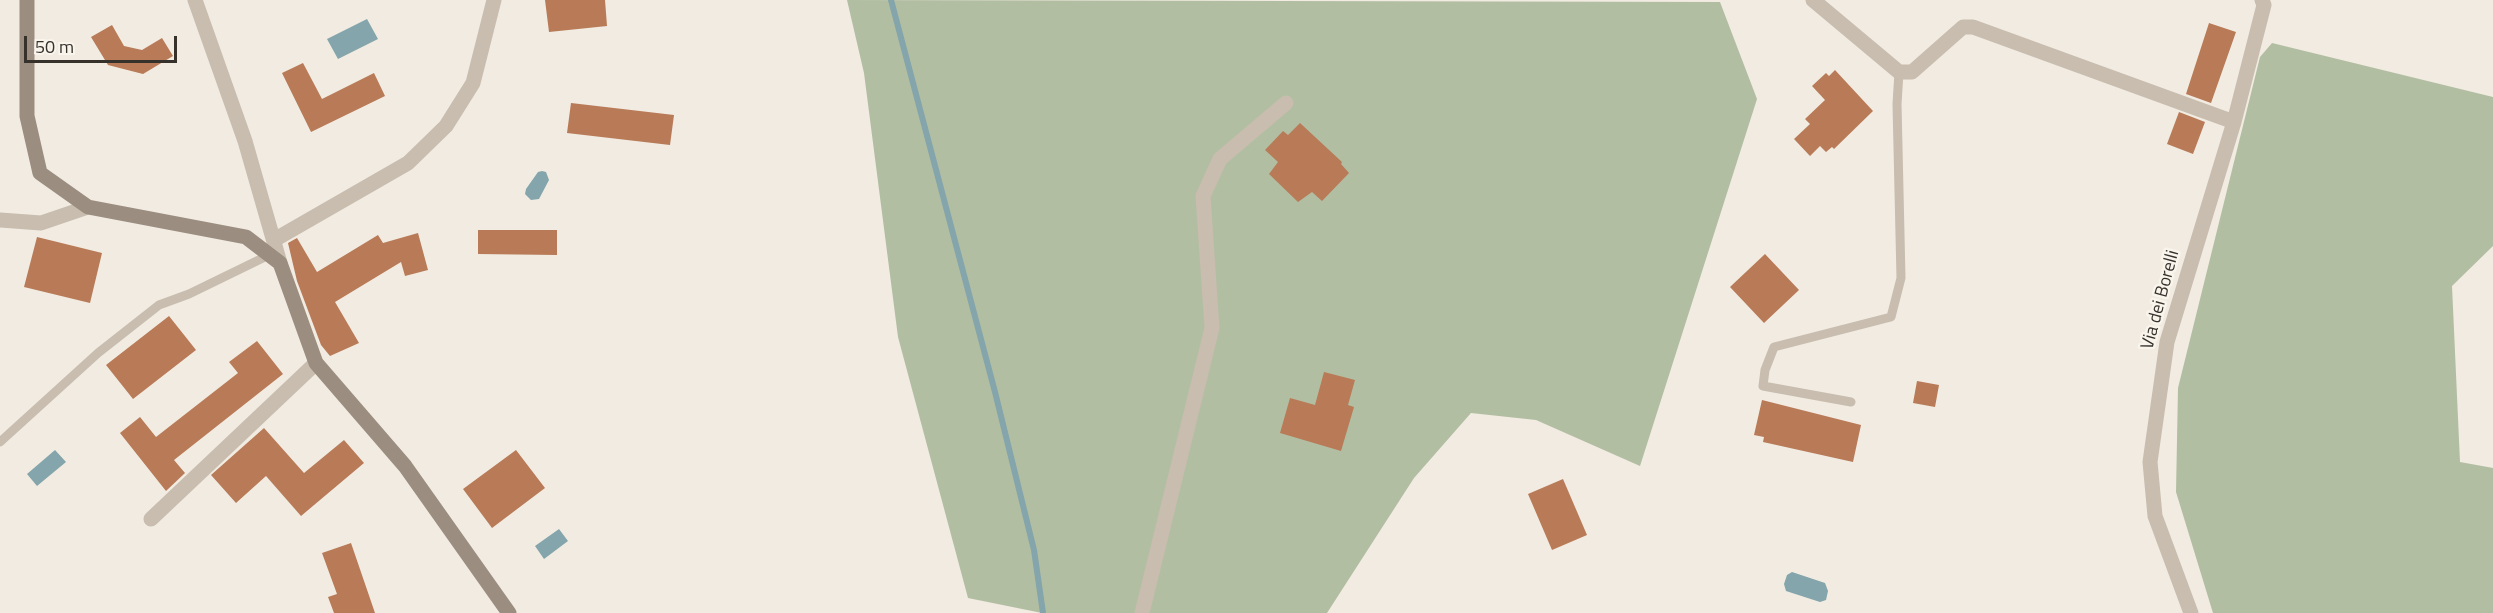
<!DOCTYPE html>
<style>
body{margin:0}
#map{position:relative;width:2493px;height:613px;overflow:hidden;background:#f1ebe1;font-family:"Titillium Web",sans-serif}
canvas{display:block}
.scale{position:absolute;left:24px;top:36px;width:153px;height:27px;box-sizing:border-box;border:3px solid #37312b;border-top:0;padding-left:8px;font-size:18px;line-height:21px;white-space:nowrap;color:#37312b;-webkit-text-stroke:4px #f9f5ed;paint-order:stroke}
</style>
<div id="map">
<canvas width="2493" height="613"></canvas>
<div class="scale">50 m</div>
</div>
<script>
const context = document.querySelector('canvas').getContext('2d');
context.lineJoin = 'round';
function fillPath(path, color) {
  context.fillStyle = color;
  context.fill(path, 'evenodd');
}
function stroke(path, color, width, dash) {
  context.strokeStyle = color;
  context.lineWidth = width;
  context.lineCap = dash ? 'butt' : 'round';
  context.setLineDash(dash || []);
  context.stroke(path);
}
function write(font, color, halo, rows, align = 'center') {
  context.font = font + ' "Titillium Web",sans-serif';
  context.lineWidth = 5;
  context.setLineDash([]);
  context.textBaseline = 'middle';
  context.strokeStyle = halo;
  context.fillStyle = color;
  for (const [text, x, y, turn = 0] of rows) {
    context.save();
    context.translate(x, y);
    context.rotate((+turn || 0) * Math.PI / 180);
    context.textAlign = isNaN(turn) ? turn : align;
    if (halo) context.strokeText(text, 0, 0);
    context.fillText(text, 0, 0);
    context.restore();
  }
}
fillPath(new Path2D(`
 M847 0 1720 2 1757 99 1640 466 1536 420 1471 413 1414 478 1327 613H1042L968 598 898 337 864 73Z
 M2272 43 2493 97V246L2452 286 2460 462 2493 468V613H2213L2176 492 2178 388 2260 57Z`), '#b2bea2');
fillPath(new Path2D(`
 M367 19 378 39 338 59 327 39Z
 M542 171 546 172 549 180 539 199 531 200 525 194 526 189 538 172Z
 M55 450 66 462 37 486 27 474Z
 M559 529 568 541 544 559 535 546Z
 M1792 572 1825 583 1828 591 1826 600 1820 602 1786 591 1784 584 1787 575Z`), '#83a5ab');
stroke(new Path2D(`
 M891 0 995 392 1034 550 1043 613`), '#83a5ab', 6);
fillPath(new Path2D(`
 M545 0H605L607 26 549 32Z
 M2209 23 2236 32 2211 103 2186 94Z
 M112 25 124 46 142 50 162 38 173 56 143 74 108 65 91 37Z
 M303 63 322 99 374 73 385 96 311 132 282 73Z
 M1835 70 1873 111 1834 149 1832 147 1826 152 1820 146 1810 156 1794 139 1810 124 1805 119 1825 100 1812 86 1826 73 1829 76Z
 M571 103 674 115 670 145 567 133Z
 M2179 112 2205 122 2193 154 2167 144Z
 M1300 123 1342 162 1341 164 1349 173 1322 201 1312 192 1298 202 1269 174 1278 162 1265 150 1283 131 1288 135Z
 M478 230H557V255L478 254Z
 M418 233 428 270 405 276 401 262 335 302 359 343 330 356 321 345 297 281 288 243 297 238 317 272 378 235 383 243Z
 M37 237 102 253 90 303 24 287Z
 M1765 254 1799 290 1764 323 1730 287Z
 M169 316 196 350 133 399 106 365Z
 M257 341 283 374 174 460 185 473 166 491 120 433 140 417 156 437 238 373 229 362Z
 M1324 372 1355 380 1348 405 1354 407 1341 451 1280 433 1290 398 1315 405Z
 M1917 381 1939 385 1935 407 1913 403Z
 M1762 400 1861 425 1853 462 1763 442 1764 437 1754 435Z
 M264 428 304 473 344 440 364 463 301 516 266 476 236 503 211 475Z
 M516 450 545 488 492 528 463 489Z
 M1563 479 1587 535 1552 550 1528 494Z
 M351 543 375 613H334L328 597 337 594 322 553Z`), '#b87a57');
stroke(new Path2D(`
 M1851 402 1763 386 1765 370 1774 347 1891 317 1901 278 1897 104 1899 72
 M0 442 98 353 159 305 189 294 269 255`), '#c8bdae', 9);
stroke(new Path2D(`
 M195 0 245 141 280 263
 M1813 0 1899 72H1912L1963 27H1973L2234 122
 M0 220 41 223 88 207
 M274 240 408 163 446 126 473 83 494 0
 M151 519 316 363
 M1142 613 1212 328 1203 196 1220 159 1286 103
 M2191 613 2155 516 2150 462 2167 342 2234 122 2264 5 2262 0`), '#c8bdae', 15);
stroke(new Path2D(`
 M27 0V116L40 173 88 207 246 237 280 263 316 363 405 466 509 613`), '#9b8d7f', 15);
write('18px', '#37312b', '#f9f5ed', [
 ["Via dei Borelli",2161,300,-75]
]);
</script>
